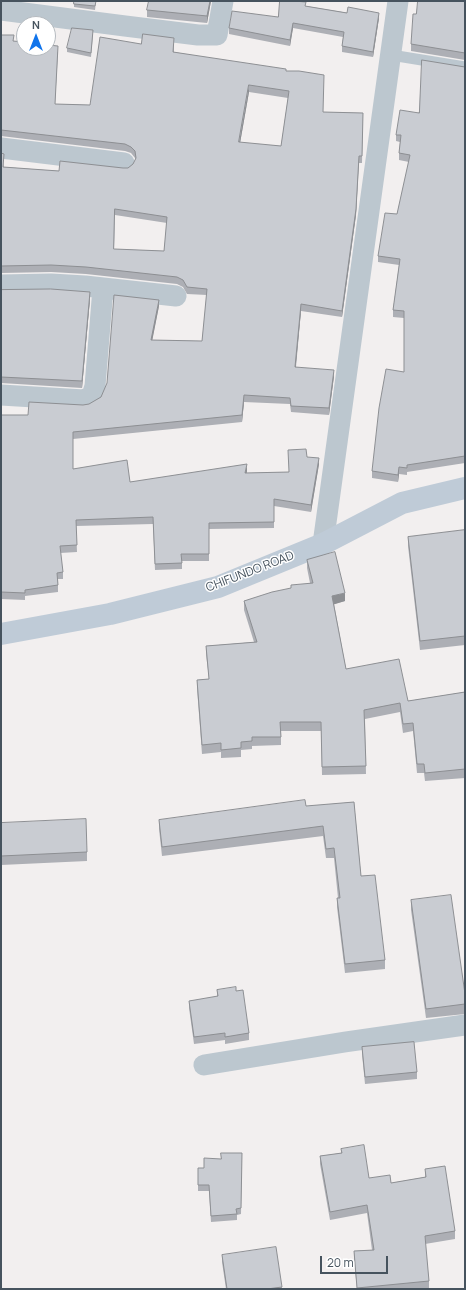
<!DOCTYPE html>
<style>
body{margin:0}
#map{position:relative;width:466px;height:1290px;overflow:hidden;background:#f2efef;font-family:Manrope,sans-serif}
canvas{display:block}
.frame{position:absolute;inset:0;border:2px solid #46535e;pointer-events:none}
.north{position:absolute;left:16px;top:16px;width:40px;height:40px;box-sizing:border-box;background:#fff;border:1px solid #b5babf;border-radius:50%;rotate:0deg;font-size:11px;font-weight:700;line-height:16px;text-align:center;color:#46535e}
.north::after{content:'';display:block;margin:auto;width:14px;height:18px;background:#1074eb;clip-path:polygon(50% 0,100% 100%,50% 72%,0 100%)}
.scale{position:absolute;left:320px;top:1256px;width:68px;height:18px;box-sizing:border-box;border:2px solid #46535e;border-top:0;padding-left:5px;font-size:12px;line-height:14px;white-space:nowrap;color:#46535e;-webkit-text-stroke:3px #fff;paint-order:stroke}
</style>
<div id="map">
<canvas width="466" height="1290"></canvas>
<div class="frame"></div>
<div class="north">N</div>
<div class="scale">20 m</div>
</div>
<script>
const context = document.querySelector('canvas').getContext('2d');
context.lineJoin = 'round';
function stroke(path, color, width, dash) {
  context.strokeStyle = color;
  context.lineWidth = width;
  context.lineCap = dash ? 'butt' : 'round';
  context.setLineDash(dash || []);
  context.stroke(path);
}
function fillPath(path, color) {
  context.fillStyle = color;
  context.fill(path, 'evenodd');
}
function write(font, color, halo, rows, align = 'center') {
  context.font = font + ' Manrope,sans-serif';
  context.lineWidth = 3;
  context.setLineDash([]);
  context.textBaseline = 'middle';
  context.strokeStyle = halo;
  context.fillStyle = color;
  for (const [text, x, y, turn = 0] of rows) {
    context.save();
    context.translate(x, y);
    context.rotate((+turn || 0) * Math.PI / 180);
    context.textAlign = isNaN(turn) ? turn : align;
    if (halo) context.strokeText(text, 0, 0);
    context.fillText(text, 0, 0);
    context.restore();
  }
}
stroke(new Path2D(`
 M391 55 465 67`), '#bcc7cf', 11);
stroke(new Path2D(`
 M1 10 125 26 198 35H217L223 1
 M1 148 124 163
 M1 285 51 284 85 286 176 296
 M1 395 84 400 92 396 95 386 103 288
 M323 544 398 1
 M204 1065 345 1042 465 1025`), '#bcc7cf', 21);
stroke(new Path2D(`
 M1 634 110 614 218 587 323 544 402 503 465 488`), '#bfcbd7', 22);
fillPath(new Path2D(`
 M74 1H96L95 10 74 7Z
 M211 1 207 23 147 17V10Z
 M465 1V60L411 51V44L416 14Z
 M306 6 379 18 373 57 342 52V46L343 37 293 28 290 46 229 34V28L278 17Z
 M93 34 91 57 67 52V48Z
 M1 35 14 41 58 52 55 104 90 105 141 44H174V52L286 71 323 112 363 113 362 163H359L356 215 342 317 301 311 296 367 334 376 329 415 291 412 290 404 244 402 242 422 73 439V469L130 482 247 471V473L289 472 307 457 319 464 311 512 274 506V528L209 529V561H182V569L155 570 153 524 76 526 77 552 60 553 63 572V579H58V592L25 596V600L1 599V415H28L89 404 101 397 159 306 152 340 202 341 207 295 187 294 183 287 177 284 86 274 51 272 1 273V153L4 167 59 171 128 168 133 164 135 160V158L131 153 125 151 1 136ZM249 92 288 98 281 146 240 143ZM115 215 167 223 164 251 114 249Z
 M464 67H465V463L407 472V475L399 474 398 482 372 478V471L404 372V318L393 317V310L399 265 378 262V256L397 214 409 162 399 160V153L400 142 396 141V135Z
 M1 290 90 299 82 388 1 383Z
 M465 530V645L420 650 408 546V537Z
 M307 560 345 601 334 604 346 669 408 701 465 692V778L425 781 424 773H417L413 731 403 733 400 712 365 719 366 774 322 775 321 731H281V745L252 746V749L241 750V757L221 758V752L202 754 197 688V680L209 679 206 654V646L254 642 244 610V601L310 583 307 568Z
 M354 802 361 876 385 960V969L345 973 337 907V898H338L334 858H326L323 836 162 856 159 829V820Z
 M1 823 87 852V861L1 865Z
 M411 900 465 994V1014L426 1018 411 910Z
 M217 990 236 991 249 1033V1040L225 1044V1040L194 1044 189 1008V1001L217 997Z
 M362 1047 417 1072V1079L365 1084 362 1054Z
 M341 1149 369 1178 391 1183 425 1177V1169L455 1231V1239L425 1244 429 1281V1289H357L354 1260V1251L372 1250 367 1213 330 1220 320 1164V1156L341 1153Z
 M242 1153 241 1214 237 1215V1220L211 1222 209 1191H198V1168H204L221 1159Z
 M222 1255 282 1287V1289H226L222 1262Z`), '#adafb5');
fillPath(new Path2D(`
 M210 1H211L207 23V16Z
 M379 13V18L373 57V52Z
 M293 23V28L290 46V40Z
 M249 85V92L239 149V142Z
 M359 156 356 215 342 317V311Z
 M90 292V299L82 388V381Z
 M159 300V306L151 347V340Z
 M301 304V311L295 374V367Z
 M334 370V376L329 415V408Z
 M244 395V402L242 422V415Z
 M319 458V464L311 512V505Z
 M247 464V471L245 480V473Z
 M399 467V474L398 482V475Z
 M345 593V601L332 605V596Z`), '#8d8f93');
const building = new Path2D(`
 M74 1H96L95 6 74 4Z
 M149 1H210L207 16 147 10Z
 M280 1H294L306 2 305 6 347 13 348 7 379 13 373 52 342 46 344 32 293 23 290 40 229 28 232 11 278 17Z
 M418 1H465V53L411 44 413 14H416Z
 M72 28 93 30 91 53 67 48Z
 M143 34 174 38 173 52 286 69V71H299L324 75 323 112 363 113 362 156H359L356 209 342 311 301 304 295 367 334 370 329 408 291 406 290 398 244 395 242 415 73 432V469L127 460 130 482 247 464 245 473 289 472 288 450 306 449 307 457 319 458 311 505 274 499V522L209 523V554H181L182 563 155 564 153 517 76 520 77 545 60 546 63 572 57 573 58 585 25 590V593L1 592V415H28L29 402 83 405 89 404 101 397 107 383 114 295 159 300 151 340 202 341 207 289 187 287 183 280 177 277 86 267 51 265 1 266V153L4 154 3 167 59 171 60 161 123 168H128L133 164 136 158 135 151 131 147 125 144 1 130V35H14L13 41 24 42V48H48V45L58 46 55 104 90 105 100 37 141 44ZM249 85 289 91 281 146 239 142ZM115 209 167 217 164 251 114 249Z
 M422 60 465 67V456L407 465V468L399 467 398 475 372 471 379 408 386 369 404 372V311L393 310 400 259 378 256 385 213 397 214 410 155 399 153 401 135H396L400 110 419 113Z
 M51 289 90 292 82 381 1 377V290Z
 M465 530V636L420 641 408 537Z
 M335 552 345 593 332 596 346 669 399 659 408 701 465 692V769L425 773 424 764H417L413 723 403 724 400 703 364 710 366 766 322 767 321 722H280L281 737H252V741L241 742V748L221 750V743L202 745 197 680 209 679 206 646 257 642 244 601 272 592 291 588V585L313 583 307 560Z
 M305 800 306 806 354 802 361 876 375 875 385 960 345 964 337 898H340L334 848 326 849 323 826 162 847 159 820Z
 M86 819 87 852 1 856V823Z
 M451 895 465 994V1004L426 1009 411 900Z
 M236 987V991L243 990 249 1033 225 1037V1033L194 1037 189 1001 218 996 217 990Z
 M414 1042 417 1072 365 1077 362 1047Z
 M364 1145 369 1178 390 1175 391 1183 426 1177 425 1169 445 1166 455 1231 425 1236 429 1281 357 1288 354 1251 374 1250 367 1205 330 1212 320 1156 342 1153 341 1149Z
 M221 1153H242L241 1208 236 1209 237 1214 211 1216 209 1185H198V1168H204V1158L221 1159Z
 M276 1247 282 1287 267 1289H227L222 1255Z`);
fillPath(building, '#c9ccd2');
stroke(building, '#8d8f93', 1);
write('12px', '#46535e', '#fff', [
 ["CHIFUNDO ROAD",250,572,-21]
]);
</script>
